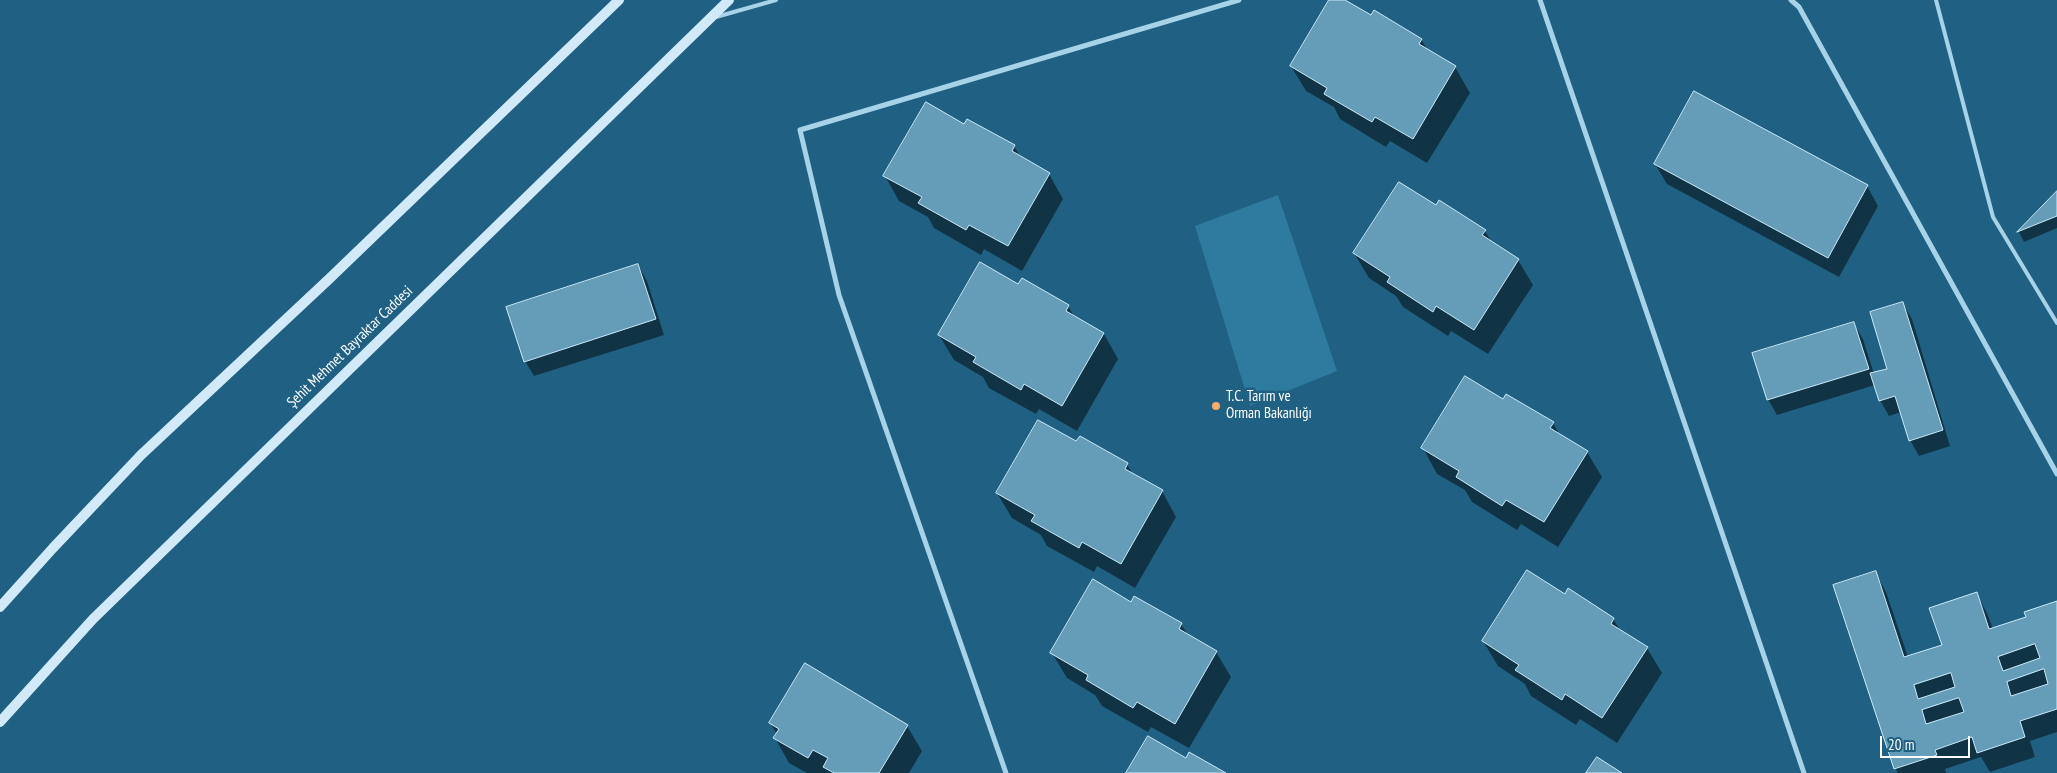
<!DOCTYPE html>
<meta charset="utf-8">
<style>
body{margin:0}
#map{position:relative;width:2057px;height:773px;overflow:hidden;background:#206183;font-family:"PT Sans Narrow",sans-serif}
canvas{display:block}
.scale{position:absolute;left:1880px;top:736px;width:90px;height:22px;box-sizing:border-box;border:2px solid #fff;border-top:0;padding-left:6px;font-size:15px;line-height:18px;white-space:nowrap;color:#fff;-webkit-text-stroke:4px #206183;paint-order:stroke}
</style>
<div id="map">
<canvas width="2057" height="773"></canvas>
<div class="scale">20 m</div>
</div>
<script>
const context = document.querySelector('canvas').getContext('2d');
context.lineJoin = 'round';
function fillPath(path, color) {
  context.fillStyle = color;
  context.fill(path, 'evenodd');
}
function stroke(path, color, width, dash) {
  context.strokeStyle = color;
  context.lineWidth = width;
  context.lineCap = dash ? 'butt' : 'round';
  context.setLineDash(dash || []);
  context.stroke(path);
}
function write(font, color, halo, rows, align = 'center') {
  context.font = font + ' "PT Sans Narrow",sans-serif';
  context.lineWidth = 5;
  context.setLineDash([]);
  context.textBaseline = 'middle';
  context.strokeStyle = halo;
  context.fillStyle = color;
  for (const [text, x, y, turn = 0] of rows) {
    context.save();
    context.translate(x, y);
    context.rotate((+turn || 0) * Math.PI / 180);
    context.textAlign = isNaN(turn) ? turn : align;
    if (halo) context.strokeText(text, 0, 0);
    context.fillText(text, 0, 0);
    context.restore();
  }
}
fillPath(new Path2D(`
 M1278 195 1337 371 1250 406 1195 226Z`), '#2f7b9f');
fillPath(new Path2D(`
 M1331 0H1343L1372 17 1421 39 1428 51 1455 67 1470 93 1427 163 1390 141 1386 147 1340 119 1334 107 1306 91 1291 66Z
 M964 126 1014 146 1021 158 1049 174 1063 199 1022 271 984 249 981 255 934 228 928 217 899 201 885 176Z
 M1655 164 1867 186 1878 206 1839 277 1667 184Z
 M2057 192V228L2024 242 2019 232Z
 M1436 207 1485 231 1492 243 1518 260 1533 285 1488 354 1451 331 1448 336 1403 307 1396 296 1369 278 1354 253Z
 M638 265 647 281 664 335 534 376 525 361Z
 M1019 285 1068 306 1075 318 1104 334 1118 359 1077 431 1039 409 1036 414 989 388 983 377 954 360 939 335Z
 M1903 304 1912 319 1950 446 1919 456 1910 440 1901 412 1889 416 1880 400 1875 385 1777 415 1768 399 1854 324 1863 339 1874 374 1889 369Z
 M1503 401 1553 423 1560 435 1587 452 1602 477 1558 547 1521 524 1517 530 1472 502 1465 490 1437 474 1423 448Z
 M1077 443 1127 464 1133 475 1162 491 1176 517 1135 588 1097 566 1094 572 1047 546 1041 535 1012 518 997 493Z
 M1875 572 1886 592 1908 657 1943 645 1976 593 1987 613 1993 629 2028 618 2057 602V732L2030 741 2035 757 1990 772 1981 757 1945 769 1946 773H1898L1895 768Z
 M1131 603 1181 624 1188 635 1216 652 1231 677 1189 748 1151 727 1148 732 1102 706 1095 695 1067 678 1052 653Z
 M1613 619 1621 631 1647 648 1662 673 1617 743 1580 719 1576 725 1531 696 1525 684 1498 666 1483 641Z
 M770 723 907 726 922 751 909 773H807L789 763 775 738 777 734Z`), '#0007');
const building = new Path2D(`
 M1329 0H1345L1371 15 1374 10 1422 39 1419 44 1456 66 1413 139 1375 117 1372 122 1324 94 1327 88 1290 66Z
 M1694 91 1868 185 1828 258 1654 164Z
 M926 102 964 124 967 119 1015 145 1012 151 1050 173 1008 246 969 225 966 230 918 203 922 197 883 176Z
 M1399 182 1436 205 1439 200 1486 230 1482 235 1519 259 1474 330 1436 306 1433 312 1387 282 1390 277 1353 253Z
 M2057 191V216L2017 232Z
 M980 262 1018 284 1022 278 1069 305 1066 311 1104 333 1062 406 1024 384 1021 390 973 362 976 357 938 335Z
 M638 264 656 319 524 362 506 307Z
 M1903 302 1943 430 1909 441 1895 396 1879 401 1870 373 1887 369 1870 312Z
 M1854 322 1869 369 1767 400 1752 353Z
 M1465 376 1503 399 1506 394 1554 422 1550 428 1588 451 1544 522 1506 500 1502 506 1456 477 1459 471 1421 448Z
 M1038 420 1076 441 1080 436 1128 463 1125 469 1163 490 1121 564 1082 542 1079 548 1031 521 1035 515 996 493Z
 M1527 570 1565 594 1568 588 1614 618 1611 624 1648 647 1602 718 1565 694 1562 700 1515 670 1519 665 1482 641Z
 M1876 571 1904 657 1942 645 1929 608 1977 592 1989 629 2026 617 2024 612 2057 601V709L2020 721 2025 737 1977 753 1972 737 1935 750 1937 755 1894 769 1833 585ZM2035 644 2040 658 2003 671 1998 657ZM2044 669 2048 684 2011 696 2007 682ZM1951 673 1955 687 1918 699 1914 685ZM1959 698 1964 712 1926 724 1922 710Z
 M1093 579 1131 602 1134 596 1182 623 1179 629 1217 651 1175 724 1137 702 1133 708 1086 680 1088 675 1050 653Z
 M805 663 908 725 879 773H834L823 767 828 758 813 750 808 758 773 738 779 729 769 723Z
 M1148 736 1186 758 1189 752 1226 773H1126Z
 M1597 757 1622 773H1586Z`);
fillPath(building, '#659db9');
stroke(building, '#cbe9f7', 1);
stroke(new Path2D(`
 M1936 0 1993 217 2057 323
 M716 17 776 0`), '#a7d3e9', 4);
stroke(new Path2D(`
 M1540 0 1804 773
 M1791 0 1799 7 2057 474
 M1006 773 839 295 800 130 1239 0`), '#a7d3e9', 5);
stroke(new Path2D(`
 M0 607 53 548 141 455 328 280 619 0
 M0 722 93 619 729 0`), '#d2eaf7', 10);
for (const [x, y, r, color] of [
 [1216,406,5,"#f7ad67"]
]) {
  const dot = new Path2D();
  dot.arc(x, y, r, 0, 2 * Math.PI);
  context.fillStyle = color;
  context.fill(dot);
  stroke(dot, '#206183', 2);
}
write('15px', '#fff', '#206183', [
 ["Şehit Mehmet Bayraktar Caddesi",350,347,-44]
]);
write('15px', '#fff', '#206183', [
 ["T.C. Tarım ve",1226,397],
 ["Orman Bakanlığı",1226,414]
], 'left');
</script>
